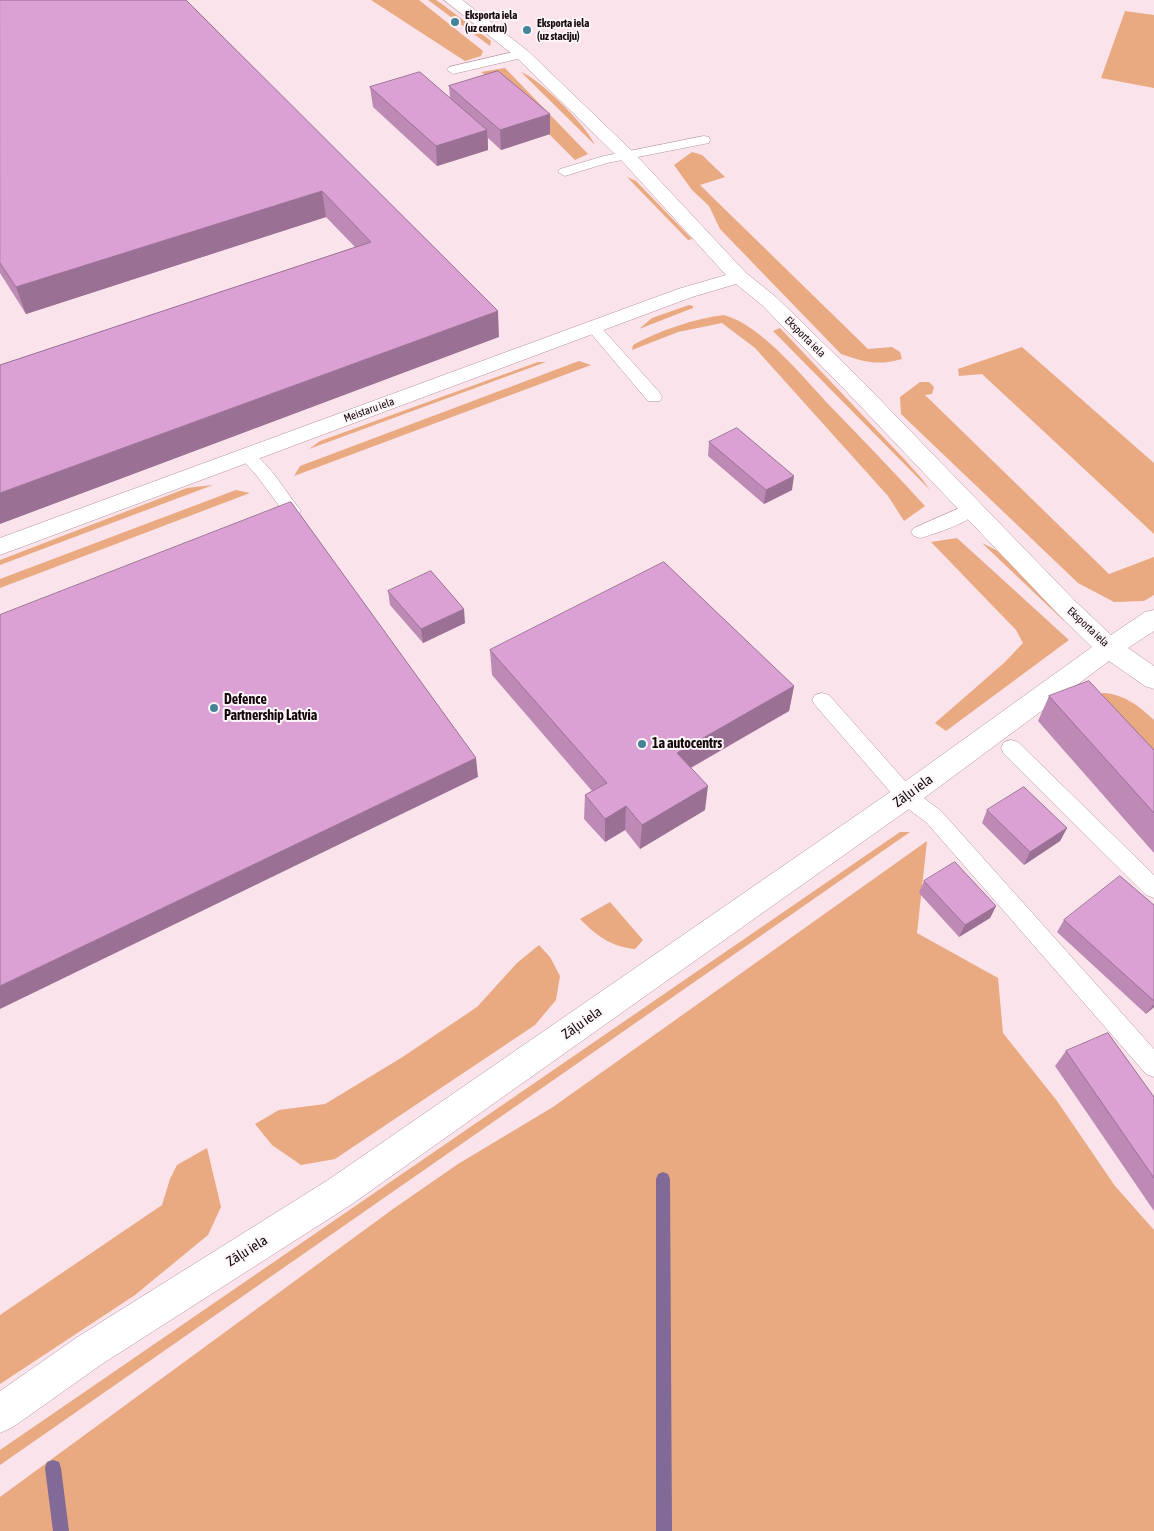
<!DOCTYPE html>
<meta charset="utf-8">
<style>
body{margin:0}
canvas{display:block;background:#fae3ea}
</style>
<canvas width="1154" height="1531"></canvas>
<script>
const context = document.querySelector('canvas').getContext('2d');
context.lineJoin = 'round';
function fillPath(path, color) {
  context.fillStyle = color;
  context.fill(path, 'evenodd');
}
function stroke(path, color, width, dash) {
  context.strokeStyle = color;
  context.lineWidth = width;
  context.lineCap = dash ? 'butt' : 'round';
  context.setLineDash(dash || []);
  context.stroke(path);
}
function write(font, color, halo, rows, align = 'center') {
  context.font = font + ' "Asap Condensed",sans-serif';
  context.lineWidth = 4;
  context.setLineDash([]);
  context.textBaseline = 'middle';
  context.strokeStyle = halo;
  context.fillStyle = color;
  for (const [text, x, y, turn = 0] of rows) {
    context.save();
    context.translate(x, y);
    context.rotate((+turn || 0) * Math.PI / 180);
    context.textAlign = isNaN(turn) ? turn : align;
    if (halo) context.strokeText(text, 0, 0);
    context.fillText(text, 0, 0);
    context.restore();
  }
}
fillPath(new Path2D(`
 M371 0H419L483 51 481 56 465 61Z
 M428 0H436L442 4 491 41 490 46Z
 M1125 11 1154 15V88L1101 78Z
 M505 68 588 154 575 160 502 87 481 72Z
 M521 72C540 79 587 126 595 145Z
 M692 152 702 155 725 177 700 185 868 349 892 347 900 352 902 359C878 366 864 362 841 354L720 229 709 206 692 190 674 165Z
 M627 177 636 181 692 239 688 240Z
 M689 305 693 306V308L639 329 652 318Z
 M724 315C762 325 806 381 833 409 864 441 895 473 925 506L904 521 888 496 755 348 722 323 678 332 632 350 633 345C661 330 693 319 724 315Z
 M780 328 905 460 922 479 930 490 773 331Z
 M1022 347 1154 463V534L982 374 959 376 958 369Z
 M579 361 591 365 294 476 300 466Z
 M538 362H546L309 449 320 441Z
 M920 382H929L934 387 932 394 925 395 1109 574 1154 557V595L1144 601 1114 602 1078 583 901 414 900 397Z
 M213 485 0 565V560L187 488Z
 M236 490 250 493 0 588V579Z
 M957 538 1069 640 946 731 935 723 1005 662 1023 643 1016 630 931 542Z
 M982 543 996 550 1057 607 1064 621Z
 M1103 693C1124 694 1139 706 1154 720V791L1081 701Z
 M900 832H910L0 1465V1450Z
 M927 841 917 933 998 978 1003 1033 1057 1101 1115 1186 1154 1230V1531H0V1497L393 1209 458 1164 553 1107Z
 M610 902 643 940 635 949C611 947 596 935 580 919Z
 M539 945 550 957 560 976 556 1000 535 1025 335 1159 301 1165 272 1145 255 1124 279 1110 325 1104 401 1058 477 1007 517 963Z
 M207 1148 221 1207 208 1235 135 1295 0 1384V1315L162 1205 170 1179 177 1165Z`), '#e9a981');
fillPath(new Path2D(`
 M663 1172 668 1174 670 1179 672 1531H656V1179L658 1174Z
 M53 1460 59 1462 61 1468 69 1531H53L45 1468 47 1462Z`), '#816a98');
const lane = new Path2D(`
 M522 50 528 54 526 57 453 74 447 70 449 67Z
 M704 136 709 137 710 140 709 143 607 163 565 176 558 172 560 169 604 156Z
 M593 323 598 324 660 393 662 397 660 401H648L588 330 586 327 588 324Z
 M247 451C265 456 286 492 298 507L301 511 298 515 292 517 286 515 257 476 239 456 241 452Z
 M971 503 977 505 980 509C972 522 935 534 920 538L914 536 911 532 914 528Z
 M822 693 829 695 913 790 941 811 1154 1049V1077L1146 1074 927 823 899 802 815 705 812 700 815 695Z
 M1011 740 1018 742 1154 875V898L1146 895 1004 754 1001 748 1004 742Z`);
const street = new Path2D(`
 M444 0H462L528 51 634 153 746 273 776 297 861 380 1075 601 1111 635 1145 612 1154 610V631L1128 648 1154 666V689L1145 686 1109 661 916 804 352 1204 102 1364 13 1427 0 1433V1391L76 1338 328 1180 896 788 1092 647 1057 613 845 390 762 305 736 284 692 297 0 555V538L678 289 726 275 622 161 516 57Z`);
stroke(lane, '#b4919b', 1);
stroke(street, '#b4919b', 1);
fillPath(lane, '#fff');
fillPath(street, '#fff');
fillPath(new Path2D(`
 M0 0H186L499 337 355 247 326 217 26 314 0 273Z
 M449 86 550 114V134L501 150 488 138V150L437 166 373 107 370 87 450 98Z
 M709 442 792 490 764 504 708 456Z
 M388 591 465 623 423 643 390 605Z
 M490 650 794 686 789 711 691 768 705 810 640 849 625 830 605 842 584 819 585 795 592 791 492 675Z
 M1049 696 1154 750V853L1038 721Z
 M987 810 1067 828 1060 841 1024 865 982 823Z
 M924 881 996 906 990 918 959 937 919 893Z
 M1154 905V1007L1146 1014 1057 932 1064 920Z
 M1066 1051 1154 1097V1211L1055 1066Z`), '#bd8ab6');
fillPath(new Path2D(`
 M550 114V134L501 150 500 130Z
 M487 130 488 150 437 166 436 146Z
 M322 191 326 217 26 314 16 287Z
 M498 311 499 337 0 524V493Z
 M794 476 792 490 764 504 766 490Z
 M464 609 465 623 423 643 421 629Z
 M794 686 789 711 674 777 677 753Z
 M476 758 478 777 0 1009V986Z
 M708 786 705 810 640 849 642 825Z
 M626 806 625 830 605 842V819Z
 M1067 828 1060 841 1024 865 1030 852Z
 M996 906 990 918 959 937 965 925Z
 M1154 1004V1007L1146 1014Z`), '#9a7194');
const building = new Path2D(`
 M0 0H186L498 311 0 493V365L371 242 322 191 16 287 0 263Z
 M498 71 550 114 500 130 449 86Z
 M420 72 487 130 436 146 370 87Z
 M737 428 794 476 766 490 709 442Z
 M291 502 476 758 0 986V615Z
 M664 562 794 686 677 753 708 786 642 825 626 806 605 819 585 795 607 783 490 650Z
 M431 571 464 609 421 629 388 591Z
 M1089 681 1154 750V813L1049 696Z
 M1024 787 1067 828 1030 852 987 810Z
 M955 862 996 906 965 925 924 881Z
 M1120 876 1154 905V1001L1064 920Z
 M1108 1033 1154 1097V1178L1066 1051Z`);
fillPath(building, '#dca1d4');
stroke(building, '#9a7194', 1);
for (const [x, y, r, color] of [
 [455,22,5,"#448398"],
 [527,30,5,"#448398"],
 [214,708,5,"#448398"],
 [642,744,5,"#448398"]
]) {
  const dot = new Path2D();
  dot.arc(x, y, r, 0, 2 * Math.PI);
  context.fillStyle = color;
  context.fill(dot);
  stroke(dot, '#fdf5f7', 2);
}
write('bold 11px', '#14090c', '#fdf5f7', [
 ["Eksporta iela",465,16],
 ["(uz centru)",465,29],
 ["Eksporta iela",537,24],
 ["(uz staciju)",537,37]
], 'left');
write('11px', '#14090c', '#fdf5f7', [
 ["Eksporta iela",805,337,45],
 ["Meistaru iela",369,410,-20],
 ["Eksporta iela",1088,627,43]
]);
write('bold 14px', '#14090c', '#fdf5f7', [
 ["Defence",224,700],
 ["Partnership Latvia",224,716],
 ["1a autocentrs",652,744]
], 'left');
write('14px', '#14090c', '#fdf5f7', [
 ["Zāļu iela",913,791,-36],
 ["Zāļu iela",582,1023,-35],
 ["Zāļu iela",247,1251,-32]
]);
</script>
